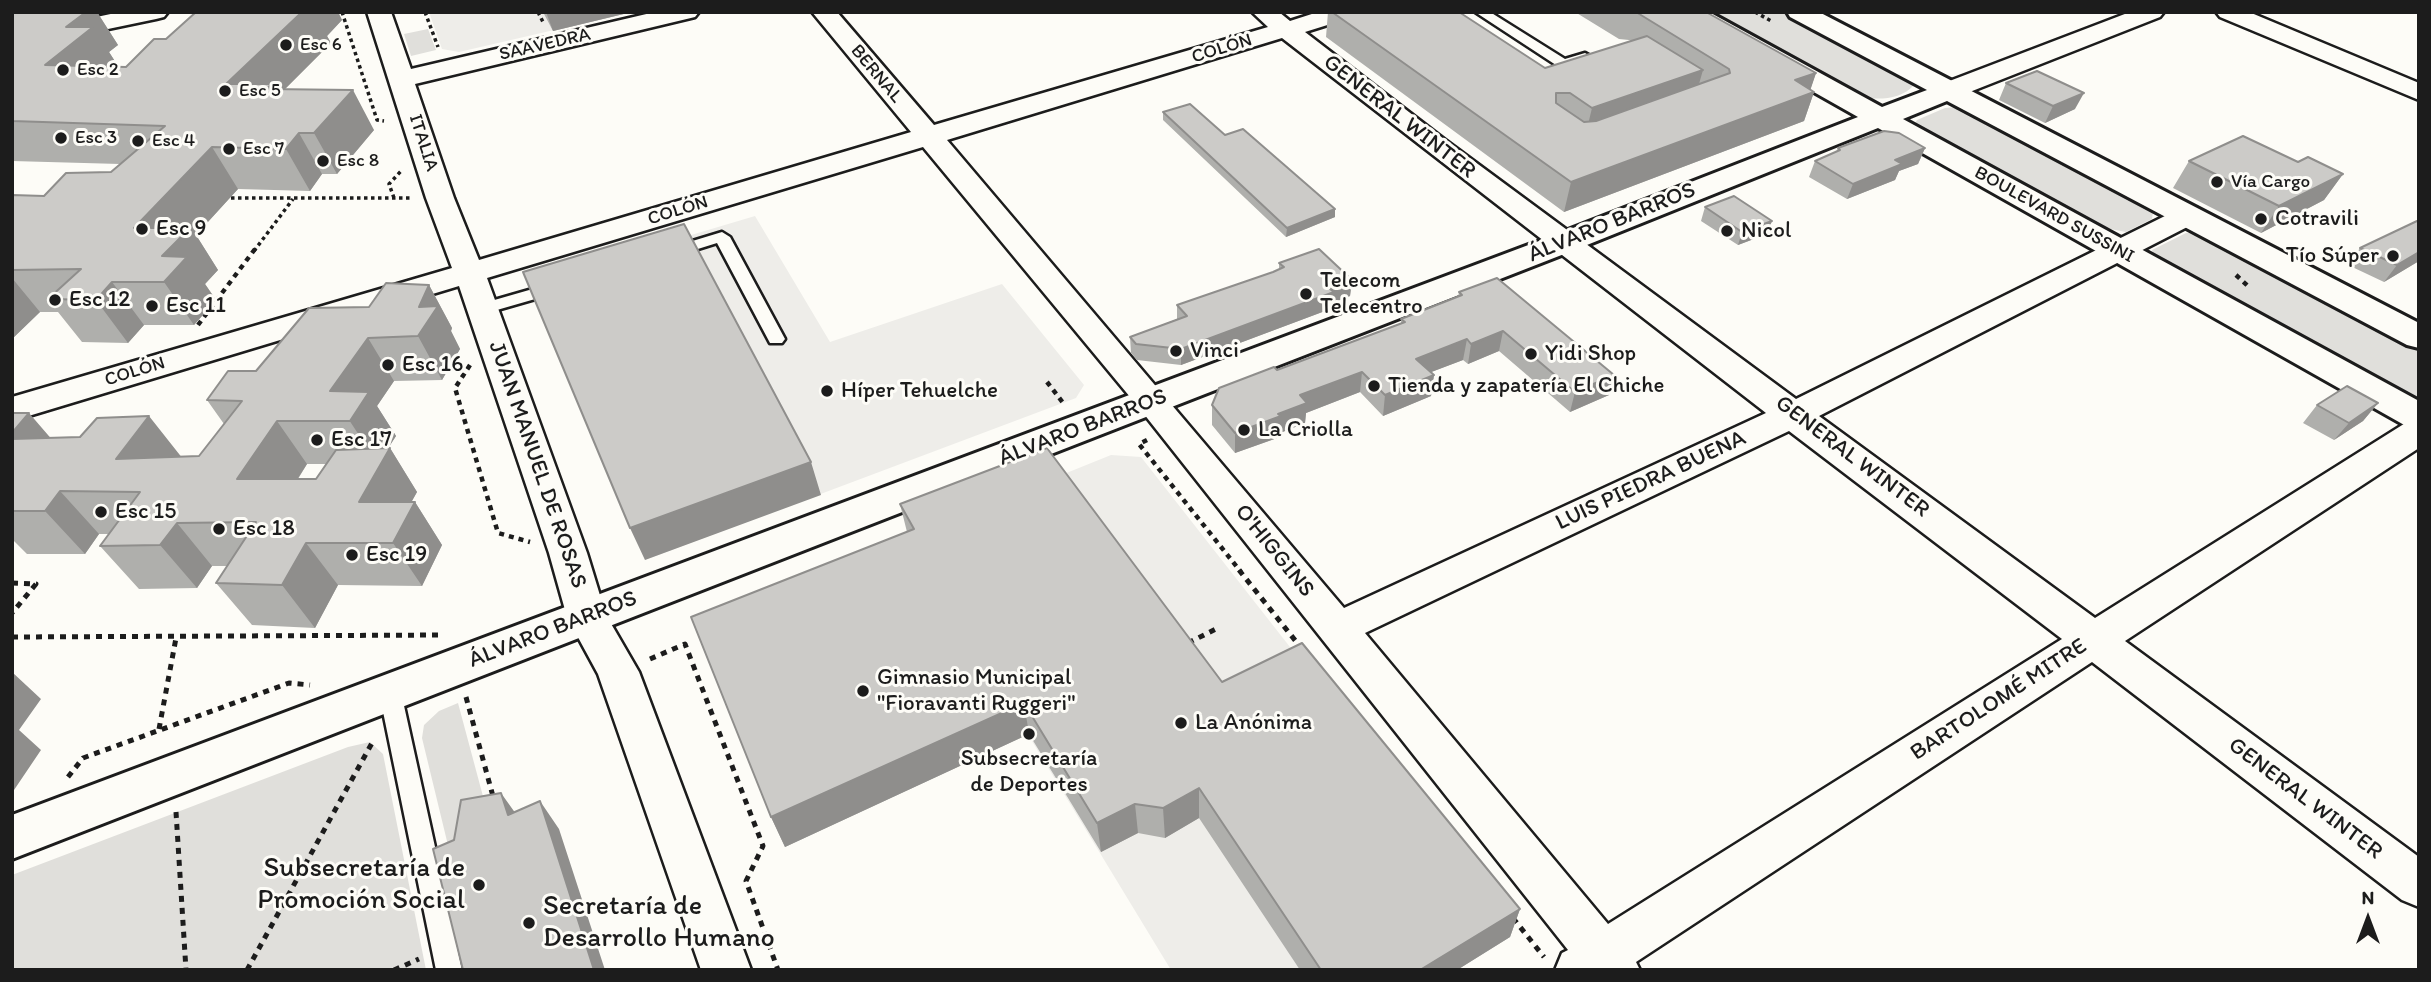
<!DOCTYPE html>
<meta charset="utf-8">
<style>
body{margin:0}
#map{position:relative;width:2431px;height:982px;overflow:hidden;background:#fdfcf7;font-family:Itim,sans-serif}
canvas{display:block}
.frame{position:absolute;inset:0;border:14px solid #1c1c1c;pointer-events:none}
.north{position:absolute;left:2333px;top:884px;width:70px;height:70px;-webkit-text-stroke:5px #fdfcf7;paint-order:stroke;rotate:0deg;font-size:19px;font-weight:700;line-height:28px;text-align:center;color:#1c1c1c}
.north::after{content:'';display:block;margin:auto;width:24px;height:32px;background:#1c1c1c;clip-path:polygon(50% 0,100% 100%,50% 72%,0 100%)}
</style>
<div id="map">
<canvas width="2431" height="982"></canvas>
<div class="frame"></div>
<div class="north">N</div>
</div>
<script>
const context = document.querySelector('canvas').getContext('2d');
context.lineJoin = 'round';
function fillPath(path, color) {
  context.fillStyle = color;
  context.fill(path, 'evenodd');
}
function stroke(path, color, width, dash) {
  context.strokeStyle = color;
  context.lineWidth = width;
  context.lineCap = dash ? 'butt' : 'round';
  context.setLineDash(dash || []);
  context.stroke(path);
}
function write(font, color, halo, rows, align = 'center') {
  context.font = font + ' Itim,sans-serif';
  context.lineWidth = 6;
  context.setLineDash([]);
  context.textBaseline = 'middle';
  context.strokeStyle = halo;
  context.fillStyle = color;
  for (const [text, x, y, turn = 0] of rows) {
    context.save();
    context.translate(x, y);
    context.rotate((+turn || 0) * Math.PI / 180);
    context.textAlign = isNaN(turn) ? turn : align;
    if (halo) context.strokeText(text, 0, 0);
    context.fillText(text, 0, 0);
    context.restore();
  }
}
fillPath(new Path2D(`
 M429 12H632L459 52 442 49Z
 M755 216 830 342 1002 284 1084 385 1076 398 645 560 530 283Z
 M1111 455 1141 457 1308 670 1300 675 1510 937 1457 970H1171L908 537Z`), '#eeede9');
fillPath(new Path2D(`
 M1706 12H1781L1909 79 1914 85C1901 100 1878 100 1860 97Z
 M428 29 436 50 411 56 404 34Z
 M1956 107 1968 110 2143 203 2153 212 2152 219 2126 232 2094 226 1919 130 1914 125 1917 120 1945 108Z
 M2195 232 2419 347V397H2411L2155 259 2152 250 2186 233Z
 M458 703 488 815 453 866 422 738 424 725 439 711Z
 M370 742 383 754 426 970H12V875L348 747Z`), '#e0dfdb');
const lane = new Path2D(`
 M1475 12H1490L1565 59 1585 53 1592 57 1569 67H1559Z
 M722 232 730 237 785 339 782 343H770L717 243 669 258 661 253 663 250Z
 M557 282 563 283 565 287 563 291 483 314 475 309 477 305Z
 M390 683 398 686 401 692 462 970H436L379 692 382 686Z`);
const street = new Path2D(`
 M120 12H168L164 17 156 19 12 49V35Z
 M367 12H391L411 69 655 12H699L695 17 415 84 454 198 479 260 911 132 812 12H837L934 125 1268 27 1252 12H1279L1290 21 1318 12H1357L1353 17 1305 32 1444 139 1796 399 2177 210 2187 207 2197 210 2202 216 2197 222 1819 416 2095 618 2407 422 2419 419V448L2125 641 2419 857V907L2402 900 2092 662 1636 962 1640 970H1555L1562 953 1568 950 1140 409 923 147 487 278 587 553 606 615 639 672 751 970H701L598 674 567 617 549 553 459 286 12 421V397L452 268 426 198ZM1282 38 1766 413 1344 608 947 140ZM1789 431 2062 639 1608 924 1365 633Z
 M2130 12H2164L2160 17 1957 97 1948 99 1939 97 1935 91 1939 85Z
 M2216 12H2249L2419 83V100L2220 17Z`);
const secondary = new Path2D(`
 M1678 12H1709L1882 107 1927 90 1790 17 1787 12H1819L2419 323V348L2407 345 1947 101 1903 119 2419 401V429L2406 426 1878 128 1577 249 12 859V815L1555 235 1858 117 1681 17Z`);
stroke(lane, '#1c1c1c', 5);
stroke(street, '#1c1c1c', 5);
stroke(secondary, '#1c1c1c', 6);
stroke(new Path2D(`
 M342 12 377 120 384 121
 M425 12 438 47
 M538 12 544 24
 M1755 12 1773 22
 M224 198H411
 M394 198 389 184 402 170
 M254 251 293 199`), '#1c1c1c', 3.5, [3.5, 3.5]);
stroke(new Path2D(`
 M2236 275 2250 288
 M198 325 255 249
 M470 365 455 388 498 533 530 542
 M1047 382 1064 404
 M1147 440 1139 444 1241 572`), '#1c1c1c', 4.5, [5, 5]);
stroke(new Path2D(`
 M1239 570 1302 649
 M12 583 36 584 12 613
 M12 637 442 635
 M1188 643 1218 628
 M650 659 685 644 763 846 746 881 778 970
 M466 697 494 800
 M159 729 176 638
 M68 777 83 758 289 683 310 685
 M176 812 186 970
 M1513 918 1544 957
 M247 970 372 743
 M394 970 419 959`), '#1c1c1c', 5, [6, 6]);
fillPath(lane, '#fdfcf7');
fillPath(street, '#fdfcf7');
fillPath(secondary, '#fdfcf7');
fillPath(new Path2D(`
 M12 12H97L118 45 109 52 118 66 126 67 166 39 196 12H338L342 20 327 36 331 43 285 89 374 130 337 174H322L310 191 238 189 196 235 218 270 205 284 216 300 194 325H144L128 343 82 342 58 312H40L12 339V195L44 196 111 172 120 164 12 161Z
 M543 12H632L553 31Z
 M1328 12H1459L1545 68 1631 41 1629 40 1619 39 1575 12H1706L1816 73 1810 90 1814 92 1804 121 1564 212 1326 37Z
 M2006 83 2075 109 2045 123 1999 100Z
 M1163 112 1225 135 1335 217 1286 237 1163 120Z
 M1838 148H1925L1918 164 1899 171 1895 180 1847 199 1809 177 1815 161 1836 152Z
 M2189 161 2298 162 2343 174 2324 200 2261 233 2173 188Z
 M1705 207 1767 234 1738 245 1701 221Z
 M2419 222V261L2384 282 2348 265 2360 248Z
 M1279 263 1352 280 1350 296 1333 303V308L1181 365 1137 360 1131 353 1130 337 1177 319V305L1279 270Z
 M429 285 452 328 451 331 460 349 442 380 394 381 377 406 396 436 388 448H390L417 492 411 502H415L442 545 422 586 338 585 315 628 252 625 216 583 228 566H212L197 588 139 589 100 546 109 534H99L85 554H27L12 539V413L51 438 181 457 199 456 224 424 207 400 369 307ZM307 464H326L316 479H298Z
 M1459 292 1609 395 1570 412 1499 351 1468 364 1463 360 1431 372 1434 375 1431 396 1383 416 1360 392 1306 413 1305 423 1280 433V437L1235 453 1212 425V405L1277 370 1401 323V319L1458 297Z
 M2378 403 2363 421 2334 440 2303 423 2317 405Z
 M900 504 1222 682 1520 909 1510 937 1457 970H1300L1199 818 1165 838 1138 833 1101 852 1029 734 785 847 771 817 907 532Z`), '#afafac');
fillPath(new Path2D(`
 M12 12H97L118 45 109 52 118 66 45 65Z
 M302 12H338L342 20 327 36 331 43 278 96 226 84Z
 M546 12H632L553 31Z
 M1703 70 1695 98 1585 137 1592 108Z
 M1816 73 1809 94 1814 92 1804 121 1564 212 1571 182 1795 80Z
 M353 90 374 130 337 174 314 133Z
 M2084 93 2075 109 2045 123 2053 106Z
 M299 133 322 174 310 191 286 149Z
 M212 147 238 189 196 235 218 270 205 284 216 300 194 325 164 282 134 228Z
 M1925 148 1918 164 1899 171 1895 180 1847 199 1853 184 1895 160Z
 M2343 174 2324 200 2261 233 2279 206Z
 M1335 209V217L1286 237 1287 228Z
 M1772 221 1767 234 1738 245 1742 232Z
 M2419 252V261L2384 282 2397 265Z
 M12 278 40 312 12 339Z
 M1352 280 1350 296 1333 303V308L1181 365V349Z
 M112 282 144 325 128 343 96 300Z
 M429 285 452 328 451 331 460 349 442 380 418 336 419 307Z
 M1503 331 1499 351 1468 364 1471 344Z
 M368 338 394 381 377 406 396 436 378 464 330 391Z
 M1467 339 1463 360 1413 379 1416 359Z
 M1362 372 1360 392 1306 413 1305 423 1280 433V437L1235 453V433L1278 414 1300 395Z
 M1434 375 1431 396 1383 416 1385 395Z
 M1614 375 1609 395 1570 412 1575 392Z
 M2378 403 2363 421 2334 440 2349 423Z
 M29 413 67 457 12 446V433Z
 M149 416 183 459H116Z
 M277 421 307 464 270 522 237 479Z
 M390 448 417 492 389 543 359 502Z
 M811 462 821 495 645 560 630 528Z
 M60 491 99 534 85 554 45 511Z
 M415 502 442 545 422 586 393 543Z
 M177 523 212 566 197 588 160 545Z
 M306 543 338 585 315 628 282 585Z
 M12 672 41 699 19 730 41 750 12 793Z
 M1024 703 1029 734 785 847 771 817Z
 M1199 788V818L1165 838 1163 808Z
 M501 793 521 821 508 815Z
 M540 801 559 829 605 970H594Z
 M1135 804 1138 833 1101 852 1097 823Z
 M1520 909 1510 937 1457 970H1420Z`), '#8f8e8c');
const building = new Path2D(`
 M12 12H86L66 27H93L45 65 126 67 154 39H166L196 12H302L226 84H271L267 89 353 90 314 133H299L286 149 212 147 134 228H190L162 256 187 257 164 282H112L96 300 48 299 81 269 12 270V195L44 196 66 173 111 172 165 126 12 121Z
 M1332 12H1459L1545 68 1647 36 1703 70 1592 108 1570 93H1556V103L1584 122 1596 121 1730 73 1729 69 1636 12H1706L1816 73 1795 80 1814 92 1571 182Z
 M2037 71 2084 93 2053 106 2006 83Z
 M1190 104 1225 135 1243 129 1335 209 1287 228 1163 112Z
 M1884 131 1899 133 1925 148 1895 160 1902 164 1853 184 1815 161 1840 150 1838 148Z
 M2243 136 2298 162 2308 157 2343 174 2279 206 2189 161Z
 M1734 196 1772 221 1742 232 1705 207Z
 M2417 221 2419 222V252L2397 265 2360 248Z
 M684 224 811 462 630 528 523 272Z
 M1319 249 1352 280 1330 289 1334 292 1181 349 1136 344 1130 337 1187 316 1177 305 1273 272 1284 267 1279 263Z
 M1497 278 1614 375 1575 392 1503 331 1471 344 1467 339 1416 359 1434 375 1385 395 1362 372 1300 395 1307 403 1278 414 1281 416 1235 433 1212 405 1219 388 1274 367 1277 370 1405 322 1401 319 1462 295 1459 292Z
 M386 283 429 285 419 307 438 306 418 336 368 338 330 391 369 392 350 421H277L237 479H316L336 450 390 448 359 502H415L393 543H306L282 585 216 583 256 522 177 523 160 545 100 546 140 492 60 491 45 511H12V439L80 437 97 418 149 416 116 459 199 456 242 401 207 400 228 371H256L309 308 369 307Z
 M2347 386 2378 403 2349 423 2317 405Z
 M12 413H29L12 433Z
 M1047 448 1222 682 1302 643 1520 909 1420 970H1321L1199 788 1163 808 1135 804 1097 823 1024 703 771 817 691 617 914 529 900 504Z
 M501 793 508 815 540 801 594 970H463L433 849 454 840 461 800Z`);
fillPath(building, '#cccbc8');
stroke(building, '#8f8e8c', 2);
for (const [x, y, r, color] of [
 [286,45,7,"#1c1c1c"],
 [63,70,7,"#1c1c1c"],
 [225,91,7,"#1c1c1c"],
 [61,138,7,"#1c1c1c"],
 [138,141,7,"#1c1c1c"],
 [229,149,7,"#1c1c1c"],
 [323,161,7,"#1c1c1c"],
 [2217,182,7,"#1c1c1c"],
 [2261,219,7,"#1c1c1c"],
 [142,229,7,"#1c1c1c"],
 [1727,231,7,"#1c1c1c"],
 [2393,256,7,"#1c1c1c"],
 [1306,294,7,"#1c1c1c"],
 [55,300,7,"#1c1c1c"],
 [152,306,7,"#1c1c1c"],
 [1176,351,7,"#1c1c1c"],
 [1531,354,7,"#1c1c1c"],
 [388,365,7,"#1c1c1c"],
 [1374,386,7,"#1c1c1c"],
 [827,391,7,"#1c1c1c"],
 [1244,430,7,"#1c1c1c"],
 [317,440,7,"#1c1c1c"],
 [101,512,7,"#1c1c1c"],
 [219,529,7,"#1c1c1c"],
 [352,555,7,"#1c1c1c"],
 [863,691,7,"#1c1c1c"],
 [1181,723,7,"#1c1c1c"],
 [1029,734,7,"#1c1c1c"],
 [479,885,7,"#1c1c1c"],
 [529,923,7,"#1c1c1c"]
]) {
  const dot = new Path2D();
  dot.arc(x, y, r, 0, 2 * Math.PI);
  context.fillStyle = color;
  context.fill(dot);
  stroke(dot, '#fdfcf7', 2.5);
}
write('19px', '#1c1c1c', '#fdfcf7', [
 ["Esc 6",300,45],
 ["Esc 2",77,70],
 ["Esc 5",239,91],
 ["Esc 3",75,138],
 ["Esc 4",152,141],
 ["Esc 7",243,149],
 ["Esc 8",337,161],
 ["Vía Cargo",2231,182]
], 'left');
write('19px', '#1c1c1c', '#fdfcf7', [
 ["SAAVEDRA",545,45,-13],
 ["COLÓN",1222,49,-17],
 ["BERNAL",876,74,50],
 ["ITALIA",423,143,72],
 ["COLÓN",678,211,-17],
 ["BOULEVARD SUSSINI",2054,215,29],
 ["COLÓN",135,372,-17]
]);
write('23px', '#1c1c1c', '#fdfcf7', [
 ["GENERAL WINTER",1399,117,38],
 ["ÁLVARO BARROS",1612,223,-22],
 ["ÁLVARO BARROS",1083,428,-21],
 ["GENERAL WINTER",1852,457,37],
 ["JUAN MANUEL DE ROSAS",537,465,71],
 ["LUIS PIEDRA BUENA",1651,481,-25],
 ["O'HIGGINS",1274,551,51],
 ["ÁLVARO BARROS",553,630,-21],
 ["BARTOLOMÉ MITRE",1999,700,-33],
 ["GENERAL WINTER",2305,799,37]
]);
write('23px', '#1c1c1c', '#fdfcf7', [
 ["Cotravili",2275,219],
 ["Esc 9",156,229],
 ["Nicol",1741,231],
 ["Tío Súper",2379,256,"right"],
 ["Telecom",1320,281],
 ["Telecentro",1320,307],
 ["Esc 12",69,300],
 ["Esc 11",166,306],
 ["Vinci",1190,351],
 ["Yidi Shop",1545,354],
 ["Esc 16",402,365],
 ["Tienda y zapatería El Chiche",1388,386],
 ["Híper Tehuelche",841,391],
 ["La Criolla",1258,430],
 ["Esc 17",331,440],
 ["Esc 15",115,512],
 ["Esc 18",233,529],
 ["Esc 19",366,555],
 ["Gimnasio Municipal",877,678],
 ["\"Fioravanti Ruggeri\"",877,704],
 ["La Anónima",1195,723],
 ["Subsecretaría",1029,759,"center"],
 ["de Deportes",1029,785,"center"]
], 'left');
write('28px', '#1c1c1c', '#fdfcf7', [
 ["Subsecretaría de",465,869],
 ["Promoción Social",465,901],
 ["Secretaría de",543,907,"left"],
 ["Desarrollo Humano",543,939,"left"]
], 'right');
</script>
